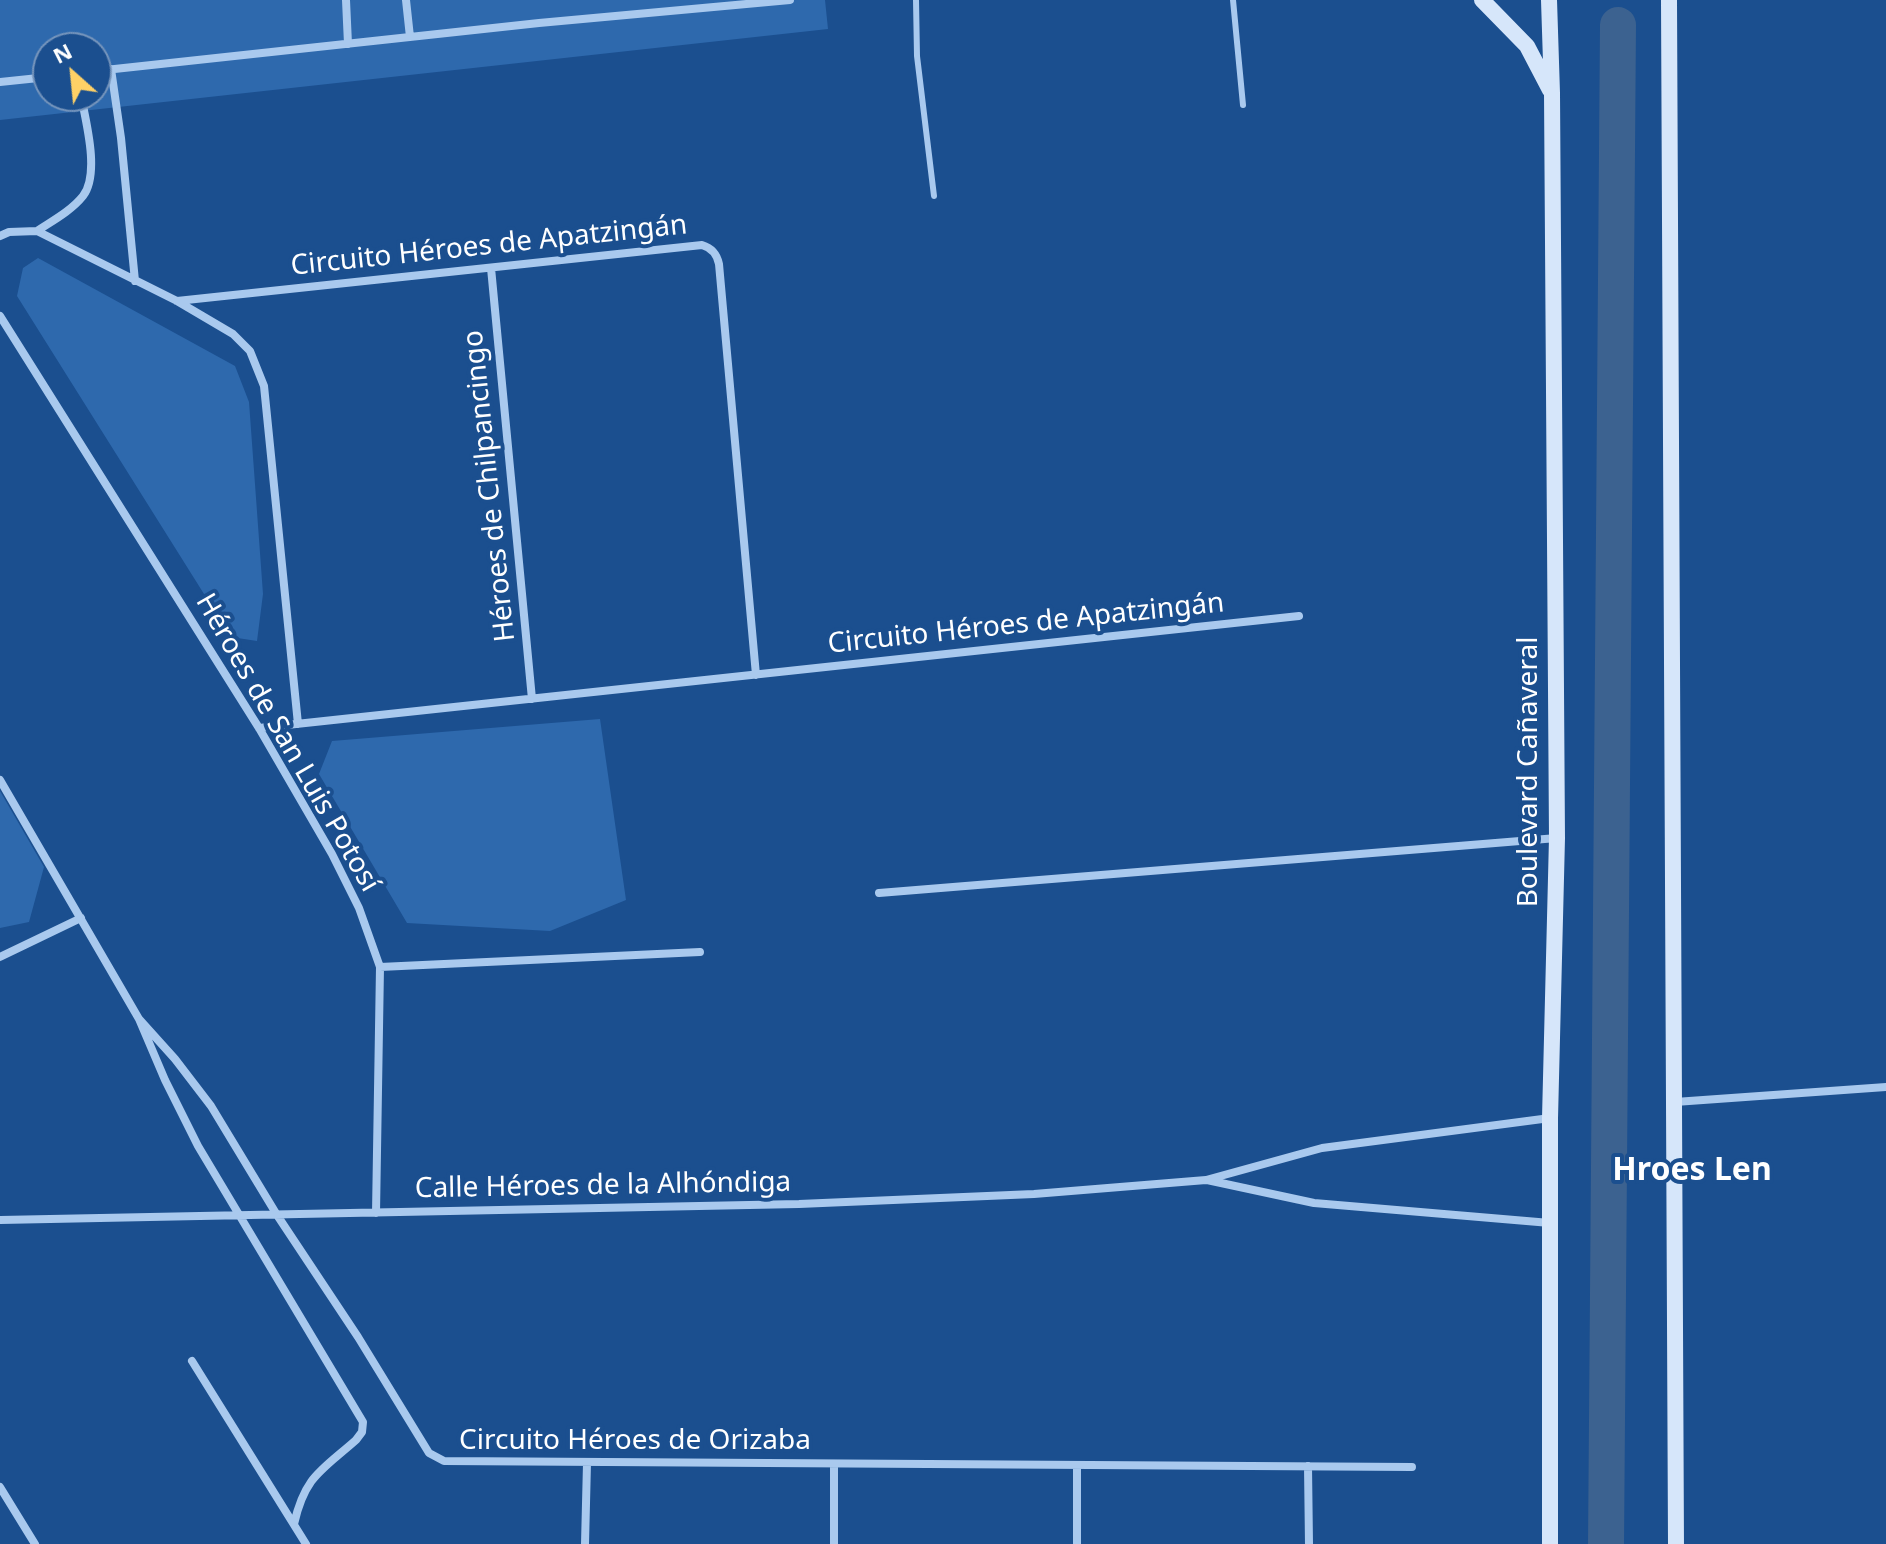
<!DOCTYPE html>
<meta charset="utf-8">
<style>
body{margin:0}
#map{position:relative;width:1886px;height:1544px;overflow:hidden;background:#1b4f8f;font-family:"Noto Sans",sans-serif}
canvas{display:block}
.north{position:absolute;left:32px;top:32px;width:80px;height:80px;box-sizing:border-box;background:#1b4f8f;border:2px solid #7695bc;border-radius:50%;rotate:333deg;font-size:22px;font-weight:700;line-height:32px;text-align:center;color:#fff}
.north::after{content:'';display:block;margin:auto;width:28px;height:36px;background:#ffd166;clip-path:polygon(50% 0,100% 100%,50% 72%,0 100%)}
</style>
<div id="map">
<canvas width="1886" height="1544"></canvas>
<div class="north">N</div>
</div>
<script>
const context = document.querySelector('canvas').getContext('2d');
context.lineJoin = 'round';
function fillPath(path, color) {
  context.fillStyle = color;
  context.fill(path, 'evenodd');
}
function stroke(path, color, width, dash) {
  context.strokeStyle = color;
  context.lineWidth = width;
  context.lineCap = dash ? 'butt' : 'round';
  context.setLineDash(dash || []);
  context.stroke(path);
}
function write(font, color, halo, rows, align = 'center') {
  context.font = font + ' "Noto Sans",sans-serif';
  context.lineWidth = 8;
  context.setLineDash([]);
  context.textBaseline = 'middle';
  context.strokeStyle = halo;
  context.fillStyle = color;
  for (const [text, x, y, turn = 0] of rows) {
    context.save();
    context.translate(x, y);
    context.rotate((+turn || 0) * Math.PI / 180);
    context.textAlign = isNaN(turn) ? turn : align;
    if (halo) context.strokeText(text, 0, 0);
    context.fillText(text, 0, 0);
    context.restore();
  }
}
fillPath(new Path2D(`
 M0 0H825L828 29 0 120ZM48 48H96V96H48Z
 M38 258 235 366 249 402 263 594 257 641 231 637 17 296 23 268Z
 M600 719 626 900 550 931 407 923 319 774 332 741Z
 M0 791 44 867 29 922 0 928Z`), '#2e69ad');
stroke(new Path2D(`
 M1606 1544 1618 25`), '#3c6290', 36);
stroke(new Path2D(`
 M916 0 917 56 934 196
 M1233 0 1243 105`), '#a9c9ee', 6);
stroke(new Path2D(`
 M346 0 348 44
 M406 0 410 37
 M111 69 121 138 135 281
 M96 71 539 23 790 0
 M0 82 48 77
 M37 231C52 221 71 211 83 196 100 174 86 122 81 96
 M0 236 9 232 37 231 177 301 233 334 250 351 264 386 298 724
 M491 268 532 699
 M177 301 702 245C712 248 717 254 719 264L756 675
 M0 316 259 728 332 854 359 908 380 967 376 1213
 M259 728 1299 616
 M0 780 139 1019 165 1080 198 1146 363 1422 362 1432 356 1440C321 1471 305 1476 294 1524
 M879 893 1557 838
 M0 957 81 918
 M380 967 700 952
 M139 1019 175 1059 211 1106 277 1215 358 1337 429 1453 444 1461 1412 1467
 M1675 1102 1886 1087
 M1207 1180 1314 1203 1550 1223
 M0 1220 799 1204 1034 1194 1206 1180 1322 1148 1550 1118
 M192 1361 306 1544
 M1077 1465V1544
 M1308 1466 1309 1544
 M0 1487 35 1544
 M585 1544 587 1463
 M834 1544V1465`), '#a9c9ee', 8);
stroke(new Path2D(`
 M1482 0 1527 46 1550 90
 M1549 0 1552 93 1557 838 1550 1118V1544
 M1669 0 1676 1544`), '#d6e6fa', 16);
write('28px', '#fff', '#1b4f8f', [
 ["Circuito Héroes de Apatzingán",489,246,-6],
 ["Héroes de Chilpancingo",490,486,-96],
 ["Circuito Héroes de Apatzingán",1026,624,-6],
 ["Héroes de San Luis Potosí",287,743,60],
 ["Boulevard Cañaveral",1529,772,-90],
 ["Calle Héroes de la Alhóndiga",603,1186,-1],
 ["Circuito Héroes de Orizaba",635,1441]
]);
write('bold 32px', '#fff', '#1b4f8f', [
 ["Hroes Len",1692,1171]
]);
</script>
